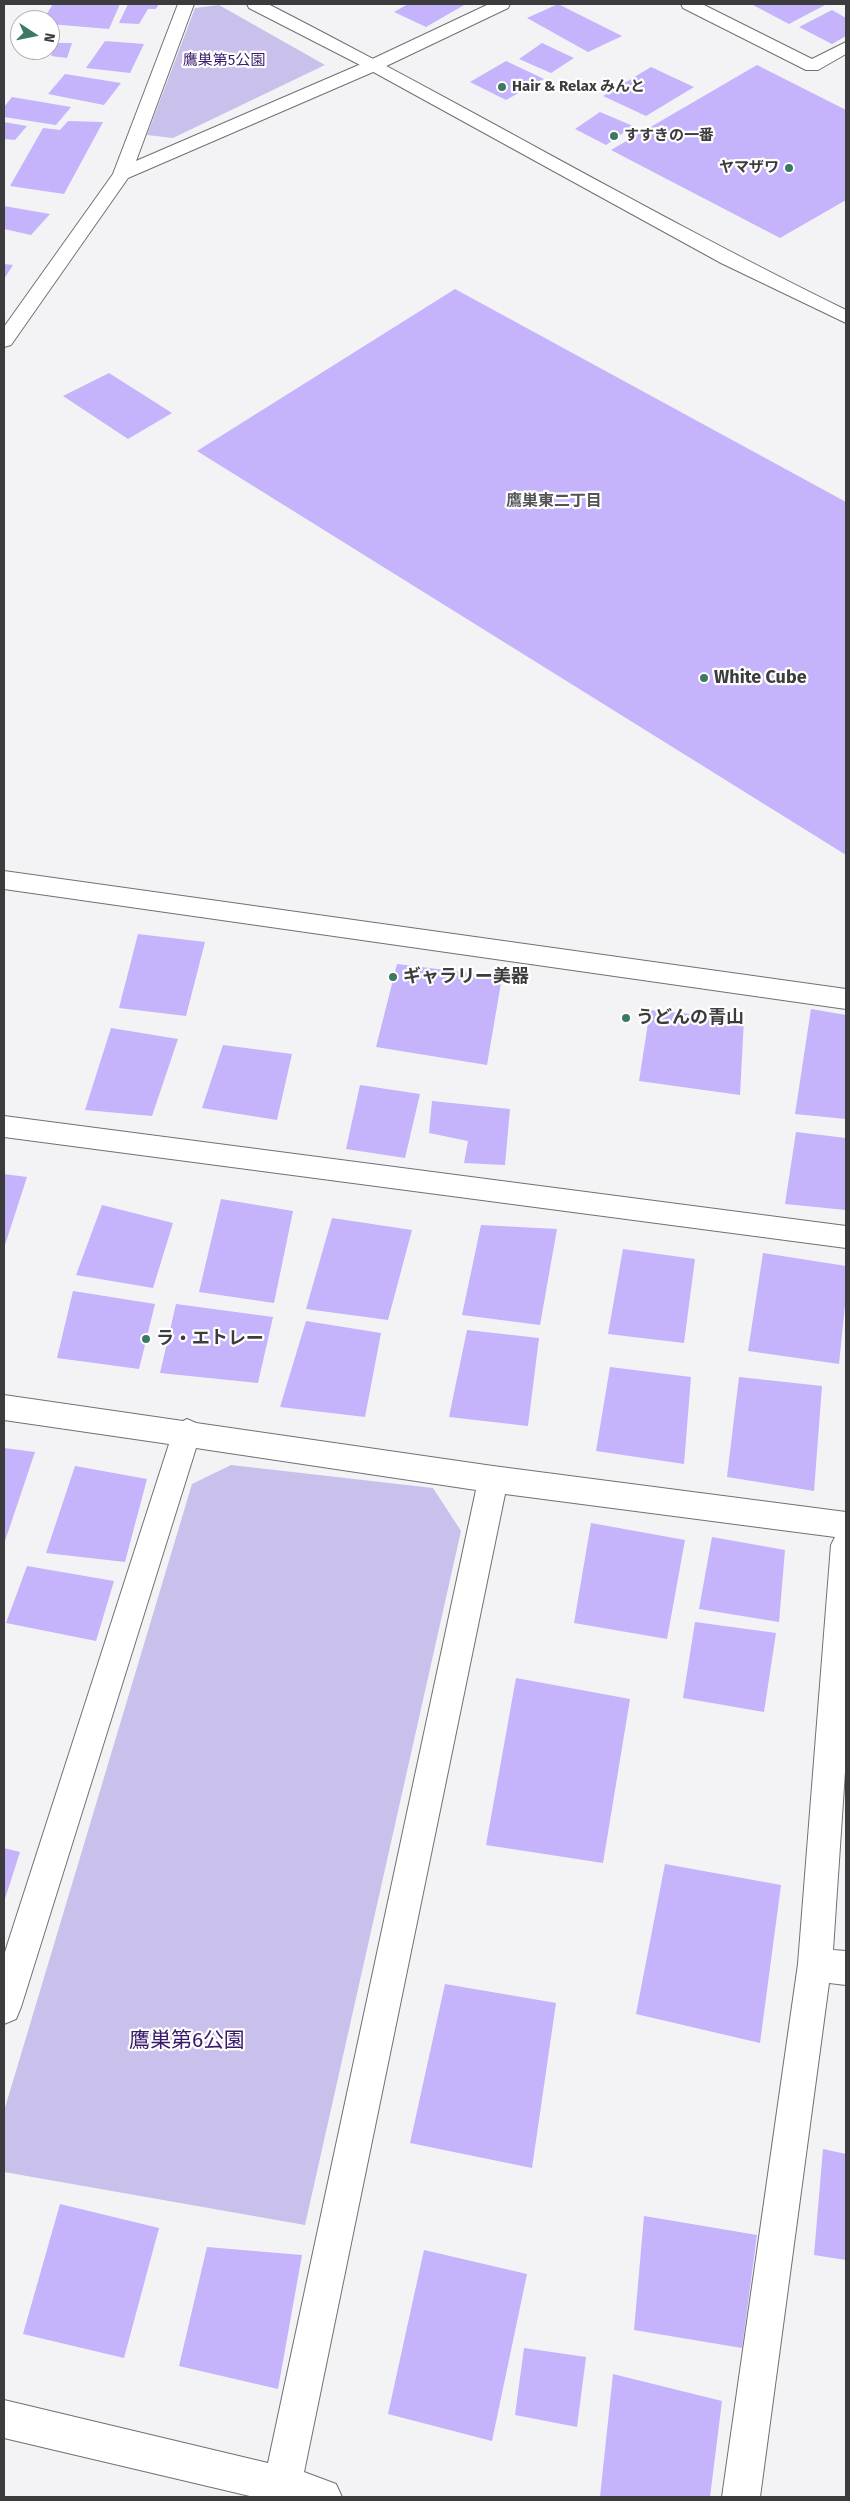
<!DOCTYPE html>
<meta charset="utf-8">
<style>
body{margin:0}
#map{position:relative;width:850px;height:2501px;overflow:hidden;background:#f3f3f6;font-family:"Fira Sans",sans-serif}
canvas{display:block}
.frame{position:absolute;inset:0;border:5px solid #3c3c3e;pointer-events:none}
.north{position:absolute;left:10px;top:10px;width:50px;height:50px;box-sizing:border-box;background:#fff;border:1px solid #b1b1b2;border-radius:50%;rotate:101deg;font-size:14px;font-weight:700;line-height:20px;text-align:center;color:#3c3c3e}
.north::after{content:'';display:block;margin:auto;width:18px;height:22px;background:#3b7965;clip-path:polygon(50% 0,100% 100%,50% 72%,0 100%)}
</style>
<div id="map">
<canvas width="850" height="2501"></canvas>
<div class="frame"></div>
<div class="north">N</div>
</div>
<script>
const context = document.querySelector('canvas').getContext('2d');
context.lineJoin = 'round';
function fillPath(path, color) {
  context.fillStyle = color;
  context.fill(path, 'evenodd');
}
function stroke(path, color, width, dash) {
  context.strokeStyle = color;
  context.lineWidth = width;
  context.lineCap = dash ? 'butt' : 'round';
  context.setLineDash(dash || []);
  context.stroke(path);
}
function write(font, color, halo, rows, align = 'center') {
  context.font = font + ' "Fira Sans","Noto Sans JP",sans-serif';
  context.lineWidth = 4.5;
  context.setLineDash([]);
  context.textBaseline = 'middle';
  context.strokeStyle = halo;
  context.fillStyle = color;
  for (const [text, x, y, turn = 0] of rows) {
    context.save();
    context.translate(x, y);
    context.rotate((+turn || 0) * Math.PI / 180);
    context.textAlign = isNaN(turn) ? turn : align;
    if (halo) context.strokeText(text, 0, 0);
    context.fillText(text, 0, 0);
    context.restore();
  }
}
fillPath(new Path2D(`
 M219 5 325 65 173 138 147 135 195 8Z
 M231 1465 433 1488 461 1531 305 2225 4 2172V2111L192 1484Z`), '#cac0ec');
fillPath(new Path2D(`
 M53 4H120L109 29 50 24V20H43Z
 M128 4H159L156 9H148L139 24 119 23Z
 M408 4H466L426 27 394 12Z
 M558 4 622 36 588 52 527 18Z
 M751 4H822L825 5 789 24Z
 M832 10 846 18V36L832 44 799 27Z
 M105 41 144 44 130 73 86 68Z
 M55 43H72L67 58 51 56Z
 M542 43 574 58 551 73 519 59Z
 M506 61 544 79 506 100 470 82Z
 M757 65 846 110V200L780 238 611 150Z
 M651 67 694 87 646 116 603 96Z
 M65 74 121 83 104 105 48 94Z
 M12 97 71 107 56 125 4 117V107Z
 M600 112 633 126 606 145 575 129Z
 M68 121 103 122 64 194 10 186 43 128 60 130Z
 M4 122 27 126 15 140 4 139Z
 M4 206 50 214 31 235 4 229Z
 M4 264 13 265 4 279Z
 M455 289 846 502V855L197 451Z
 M109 373 172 413 128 439 63 396Z
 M138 934 205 942 186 1016 119 1008Z
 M397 964 502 977 487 1065 376 1047Z
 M811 1009 846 1015V1119L795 1114Z
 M650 1010 744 1019 740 1095 639 1081Z
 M111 1028 178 1039 152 1116 85 1110Z
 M223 1045 292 1054 277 1120 202 1108Z
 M360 1085 420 1094 405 1158 346 1149Z
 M432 1101 510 1109 505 1165 464 1163 468 1141 429 1133Z
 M796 1132 846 1138V1210L785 1204Z
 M4 1174 27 1177 4 1248Z
 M221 1199 293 1211 274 1303 199 1292Z
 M102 1205 173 1223 153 1288 76 1275Z
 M332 1218 412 1230 388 1320 306 1309Z
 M481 1225 557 1229 540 1325 462 1315Z
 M623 1249 695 1259 684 1343 608 1334Z
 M763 1253 846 1266V1295L839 1364 748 1351Z
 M73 1291 155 1304 139 1369 57 1358Z
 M176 1304 273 1317 258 1383 160 1373Z
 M306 1321 381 1333 365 1417 280 1407Z
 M467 1330 539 1338 528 1426 449 1417Z
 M610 1367 691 1377 684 1464 596 1451Z
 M739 1377 822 1386 814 1491 727 1477Z
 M4 1448 35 1452 4 1544Z
 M75 1466 147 1479 125 1562 46 1553Z
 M591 1523 685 1540 667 1639 574 1623Z
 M712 1537 785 1550 779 1622 699 1609Z
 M27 1566 114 1581 96 1641 6 1623Z
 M695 1622 776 1633 764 1712 683 1698Z
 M516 1678 630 1699 603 1863 486 1845Z
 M4 1848 20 1852 4 1902Z
 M665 1864 781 1885 760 2043 636 2014Z
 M445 1984 556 2003 532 2168 410 2143Z
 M823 2149 846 2154V2260L814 2255Z
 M60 2204 159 2228 124 2358 23 2334Z
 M644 2216 757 2235 742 2348 634 2330Z
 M207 2247 302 2255 278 2389 179 2366Z
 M424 2250 527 2274 492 2441 388 2414Z
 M524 2348 586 2357 577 2427 515 2415Z
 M613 2374 722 2401 710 2497H600Z`), '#c5b3fc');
const street = new Path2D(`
 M178 4H194L136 161 368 61 489 4H510L508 8 380 69 128 178 11 345 4 347V327L113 174Z
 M681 4H702L812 59 846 42V54L818 70H806L683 8Z
 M4 1116 846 1226V1248L4 1137Z
 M4 1395 183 1421 187 1419 196 1423 493 1466 846 1512V1757L833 1950 846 1951V1985L829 1983 760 2497H722L798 1964 831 1545 835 1537 505 1494 304 2472 336 2484 342 2497H254L4 2438V2400L268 2463 476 1490 196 1448 21 2007 16 2019 4 2024V1955L169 1444 4 1420Z`);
const secondary = new Path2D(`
 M247 4H268C462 103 650 214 846 310V323L721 263 368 69 249 8Z
 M4 871 846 989V1009L4 889Z`);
stroke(street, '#717074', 2);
stroke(secondary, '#717074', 2);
fillPath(street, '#fff');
fillPath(secondary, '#fff');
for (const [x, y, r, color] of [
 [502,87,5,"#3b7965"],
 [614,136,5,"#3b7965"],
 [789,168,5,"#3b7965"],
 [704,678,5,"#3b7965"],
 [393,977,5,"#3b7965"],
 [626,1018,5,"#3b7965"],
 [146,1339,5,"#3b7965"]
]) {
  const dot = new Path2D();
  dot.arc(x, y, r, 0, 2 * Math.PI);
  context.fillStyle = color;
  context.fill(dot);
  stroke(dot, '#fff', 2);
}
write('15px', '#391a6c', '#fff', [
 ["鷹巣第5公園",224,61]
]);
write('bold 15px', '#3c3c3e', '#fff', [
 ["Hair & Relax みんと",512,87],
 ["すすきの一番",624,136],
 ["ヤマザワ",779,168,"right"]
], 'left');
write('bold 16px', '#545457', '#fff', [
 ["鷹巣東二丁目",554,502]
]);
write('bold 18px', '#3c3c3e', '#fff', [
 ["White Cube",714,678],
 ["ギャラリー美器",403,977],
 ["うどんの青山",636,1018],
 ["ラ・エトレー",156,1339]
], 'left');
write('21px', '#391a6c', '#fff', [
 ["鷹巣第6公園",187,2041]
]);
</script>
